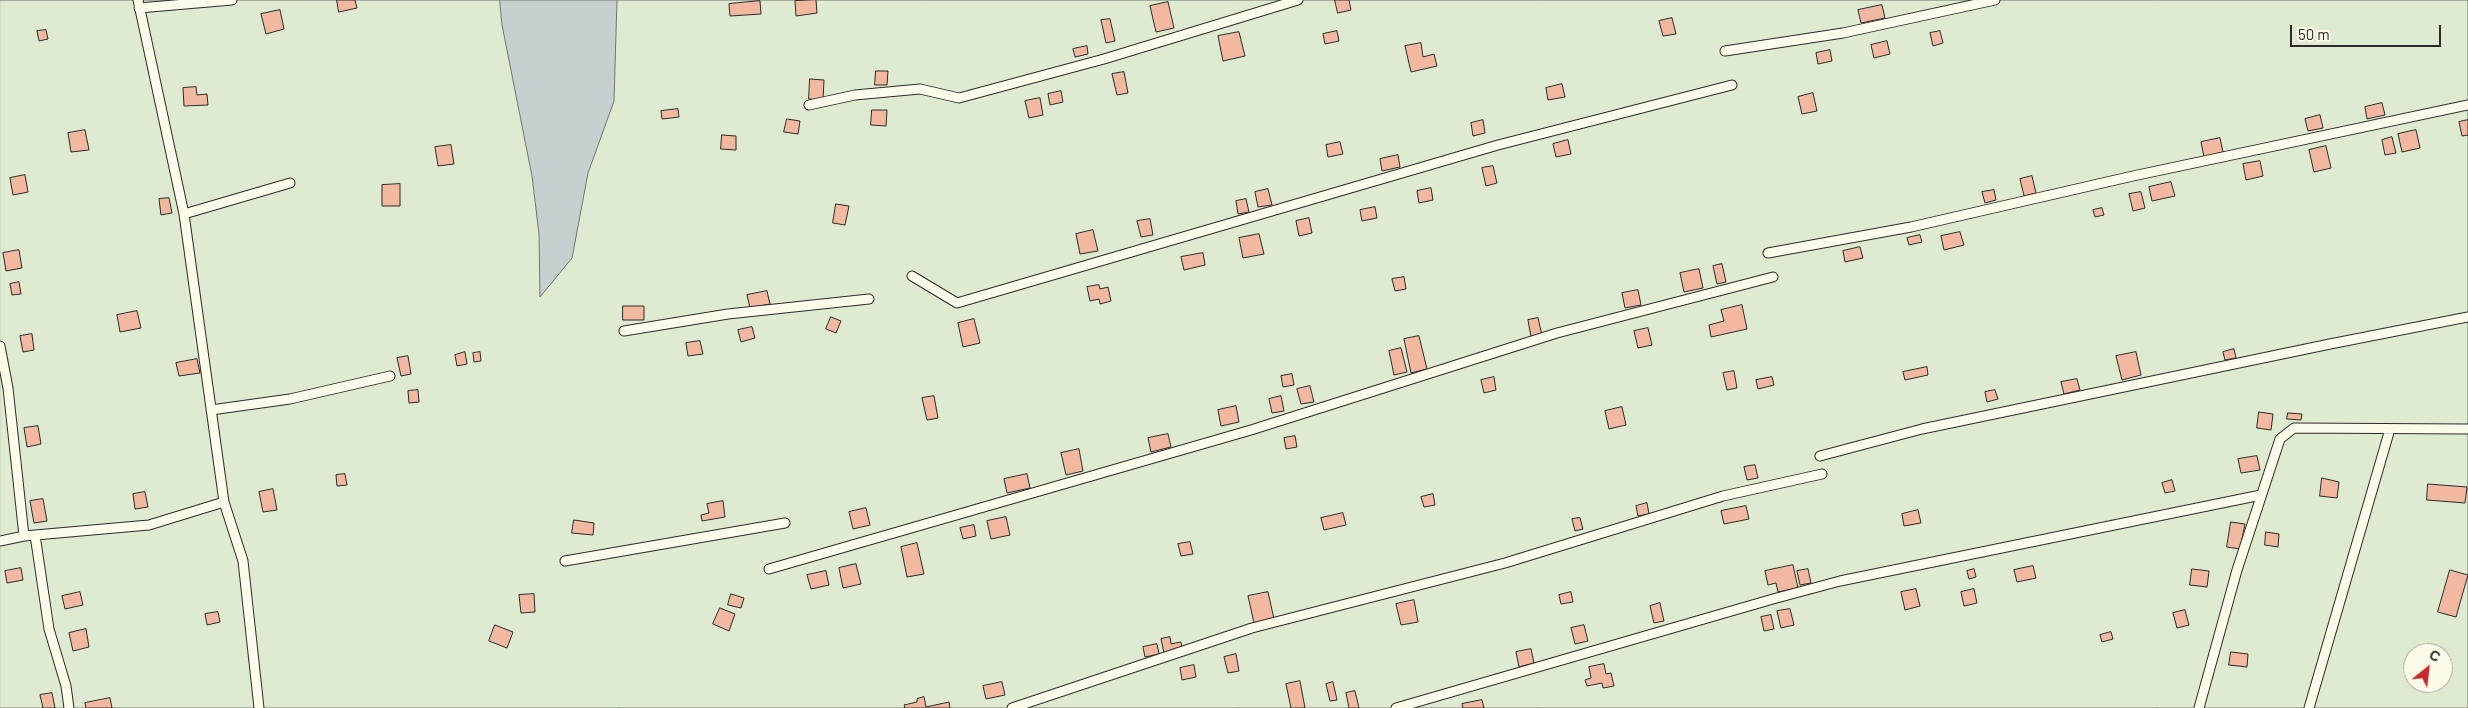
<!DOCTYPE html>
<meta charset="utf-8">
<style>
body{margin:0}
#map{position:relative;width:2468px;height:708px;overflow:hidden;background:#fdfbea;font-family:Barlow,sans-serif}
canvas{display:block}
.north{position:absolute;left:2403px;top:643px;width:50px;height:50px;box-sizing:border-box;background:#fdfbea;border:1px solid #a9a89e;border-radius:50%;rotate:29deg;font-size:14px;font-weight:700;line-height:20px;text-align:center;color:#2b2b2b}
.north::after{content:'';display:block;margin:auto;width:18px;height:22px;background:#c62828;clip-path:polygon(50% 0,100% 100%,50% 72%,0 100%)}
.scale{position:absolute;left:2290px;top:25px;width:151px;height:22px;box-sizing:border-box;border:2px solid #2b2b2b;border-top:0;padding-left:6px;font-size:15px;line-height:18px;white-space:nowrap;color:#2b2b2b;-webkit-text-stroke:4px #fdfbea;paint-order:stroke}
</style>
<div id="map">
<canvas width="2468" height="708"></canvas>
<div class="north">С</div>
<div class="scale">50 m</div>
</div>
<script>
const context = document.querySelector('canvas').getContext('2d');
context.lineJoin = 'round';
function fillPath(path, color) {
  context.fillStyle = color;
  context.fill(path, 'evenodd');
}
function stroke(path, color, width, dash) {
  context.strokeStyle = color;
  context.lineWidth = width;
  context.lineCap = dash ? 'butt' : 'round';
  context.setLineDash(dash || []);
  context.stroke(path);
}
const green = new Path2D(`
 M0 0H2468V708H0ZM2413 653H2443V683H2413Z`);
fillPath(green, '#deebd1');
stroke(green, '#74746e', 1);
const water = new Path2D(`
 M500 0H617L614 101 588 173 572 258 540 297 539 234 532 176 502 25Z`);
fillPath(water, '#c7d0d0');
stroke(water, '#74746e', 1);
const building = new Path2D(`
 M337 0H355L357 8 339 12Z
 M816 0 817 13 796 16 795 1Z
 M1335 0H1349L1351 10 1338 13Z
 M760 1 761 14 730 16 729 4Z
 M1168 2 1174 28 1156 32 1150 6Z
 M1882 5 1885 18 1861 23 1858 10Z
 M280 10 284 29 266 34 261 14Z
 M1672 18 1676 34 1663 36 1659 21Z
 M1110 19 1115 41 1106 43 1101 20Z
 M46 30 48 39 39 41 37 31Z
 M1337 31 1339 41 1325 44 1323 34Z
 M1940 31 1943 43 1933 46 1930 33Z
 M1239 32 1245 56 1223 61 1218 36Z
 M1887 41 1890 54 1874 58 1871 45Z
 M1421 43 1423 57 1434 54 1437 66 1411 72 1405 46Z
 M1087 46 1088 54 1075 57 1073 49Z
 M1830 50 1832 61 1818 64 1816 53Z
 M876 71H888L887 85H875Z
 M1124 72 1128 93 1117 95 1112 74Z
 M810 79 824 80 823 100 809 99Z
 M1562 84 1565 97 1548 100 1546 88Z
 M196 87 197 95 207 94 208 105 184 106 183 88Z
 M1061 91 1063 102 1050 105 1048 94Z
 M1813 93 1817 111 1802 114 1798 97Z
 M1040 98 1043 115 1029 118 1025 101Z
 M2382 103 2385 115 2367 119 2365 107Z
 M678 109 679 117 662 119 661 111Z
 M872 110H887L886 126 871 125Z
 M2320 115 2323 128 2308 131 2305 119Z
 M787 119 800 121 798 134 784 132Z
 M1483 120 1485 133 1473 136 1471 123Z
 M2468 120V135L2462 136 2459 122Z
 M85 130 89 150 71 152 68 133Z
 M2416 130 2420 148 2402 152 2398 134Z
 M722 135 736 136V150L721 149Z
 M2392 137 2396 153 2385 155 2382 140Z
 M2220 138 2223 152 2204 157 2201 142Z
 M1568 140 1571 154 1556 157 1553 144Z
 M1340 142 1343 154 1328 157 1326 145Z
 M451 145 454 164 438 166 435 147Z
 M2326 146 2331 168 2314 172 2309 150Z
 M1398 155 1400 167 1382 171 1380 159Z
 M2260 161 2263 176 2246 180 2243 164Z
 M1493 166 1497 183 1486 186 1482 168Z
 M25 175 28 192 13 195 10 178Z
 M2032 176 2036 193 2024 196 2020 179Z
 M2171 182 2175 196 2152 201 2149 187Z
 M400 184V206H382V185Z
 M1431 188 1433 200 1419 203 1417 191Z
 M1268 189 1272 205 1258 207 1255 192Z
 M1994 190 1996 200 1985 203 1982 192Z
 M2141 192 2145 208 2133 211 2129 194Z
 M169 198 172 213 161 215 159 199Z
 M1246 199 1249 212 1238 214 1236 201Z
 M836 204 849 206 845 225 833 223Z
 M1375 207 1377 218 1362 221 1360 210Z
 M2102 208 2104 215 2095 217 2093 210Z
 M1309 218 1312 233 1299 236 1296 221Z
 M1150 219 1153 235 1141 237 1137 221Z
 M1093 230 1098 251 1080 254 1076 234Z
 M1960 232 1964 245 1944 250 1941 236Z
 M1259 234 1264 254 1243 258 1239 238Z
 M1920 235 1922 242 1909 245 1907 238Z
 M1860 247 1863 258 1845 262 1843 251Z
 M19 250 22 268 6 271 3 253Z
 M1203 253 1205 265 1184 270 1181 257Z
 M1722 264 1726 282 1717 284 1713 266Z
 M1699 269 1703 288 1684 292 1680 273Z
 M1404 277 1406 289 1395 291 1392 279Z
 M19 282 21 294 12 295 10 284Z
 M1099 285 1100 289 1108 287 1111 301 1100 304 1099 299 1090 301 1087 287Z
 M1638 290 1641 305 1625 308 1622 293Z
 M767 291 770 304 750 308 747 295Z
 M1742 305 1747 329 1711 337 1709 325 1724 321 1721 310Z
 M623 306H644V320H623Z
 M137 311 141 328 120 332 117 315Z
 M831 317 841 321 836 333 826 329Z
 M1538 318 1542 335 1531 337 1528 320Z
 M974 319 980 343 963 347 958 323Z
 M752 327 755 338 741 342 738 330Z
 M1648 328 1652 345 1638 348 1634 331Z
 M32 334 34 350 23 352 20 336Z
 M1419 336 1427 369 1411 373 1404 339Z
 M700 341 703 354 688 356 686 343Z
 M1401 348 1407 372 1394 375 1389 351Z
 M2234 349 2236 358 2225 360 2223 352Z
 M465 352 467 364 457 366 455 355Z
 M480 352 481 361 474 362 473 353Z
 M2136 352 2141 375 2122 380 2116 356Z
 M408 356 411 374 401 376 397 358Z
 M197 359 200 373 179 376 176 363Z
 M1927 367 1928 375 1905 380 1903 372Z
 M1734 371 1737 388 1727 390 1723 373Z
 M1292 374 1294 385 1283 387 1281 376Z
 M1494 377 1496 390 1484 393 1481 380Z
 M1772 377 1774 385 1758 389 1756 380Z
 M2077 379 2080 390 2064 394 2061 382Z
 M1310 386 1314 402 1301 404 1297 389Z
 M418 390 419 402 409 403 408 391Z
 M1995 390 1998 399 1987 402 1985 392Z
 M934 396 938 418 927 420 922 398Z
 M1281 396 1284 411 1272 413 1269 399Z
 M1236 406 1239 422 1221 426 1218 410Z
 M1622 407 1626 425 1609 429 1605 411Z
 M2259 412 2273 414 2271 430 2257 428Z
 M2288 413 2302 414 2301 420 2287 419Z
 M38 426 41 444 27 447 24 428Z
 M1168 434 1171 447 1151 452 1148 438Z
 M1295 436 1297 447 1286 449 1284 438Z
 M1079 449 1083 471 1066 475 1061 453Z
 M2257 456 2260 470 2241 473 2238 459Z
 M1755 465 1758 478 1747 480 1744 467Z
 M345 474 347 485 337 486 336 475Z
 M1027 474 1030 488 1007 493 1004 479Z
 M2322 478 2339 482 2337 498 2320 496Z
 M2172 480 2175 491 2165 493 2162 483Z
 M2428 484 2467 487 2465 503 2427 500Z
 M273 489 277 510 263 512 259 492Z
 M145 492 148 507 135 509 133 494Z
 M1433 494 1435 505 1424 507 1421 497Z
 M43 499 47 521 34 523 30 501Z
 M723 501 725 517 702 521 701 515 709 513 707 504Z
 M1647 503 1649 514 1638 516 1636 506Z
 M1746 506 1749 519 1724 524 1721 511Z
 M866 508 870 525 853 529 849 512Z
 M1918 510 1921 523 1904 526 1902 514Z
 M1343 513 1346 525 1324 530 1321 518Z
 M1006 517 1010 535 991 539 987 521Z
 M1580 518 1583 529 1575 531 1572 519Z
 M574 520 594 523 593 535 572 533Z
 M2231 522 2245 524 2240 549 2227 547Z
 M974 525 976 536 963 539 960 528Z
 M2266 532 2279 534 2278 547 2265 545Z
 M1190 542 1193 554 1181 556 1178 544Z
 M917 543 924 574 907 577 901 547Z
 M856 564 861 584 843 588 839 568Z
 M1793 565 1798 588 1778 592 1776 583 1768 585 1765 571Z
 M2033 566 2036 578 2017 582 2014 570Z
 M21 568 23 580 7 583 5 571Z
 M1808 569 1811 583 1800 585 1797 571Z
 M1974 569 1976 577 1969 579 1967 571Z
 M2192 569 2209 571 2207 587 2190 585Z
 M2450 570 2468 575 2456 617 2438 612Z
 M826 571 829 585 811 589 807 575Z
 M1916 589 1920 606 1905 610 1901 592Z
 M1974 589 1977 603 1964 606 1961 592Z
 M80 592 83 605 65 609 62 596Z
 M1268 592 1274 619 1254 623 1248 596Z
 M1571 592 1573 602 1561 604 1559 595Z
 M534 594 535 612 521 613 519 595Z
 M731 594 744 598 741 608 728 605Z
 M1414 600 1418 622 1401 625 1396 604Z
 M1660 603 1664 621 1654 623 1650 606Z
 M720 608 735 614 729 631 713 624Z
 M1790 609 1794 625 1781 628 1777 611Z
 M2185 610 2189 625 2177 628 2173 613Z
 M218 612 220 622 207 625 205 614Z
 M1771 615 1774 629 1764 631 1761 617Z
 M495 625 513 632 507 648 489 641Z
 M1584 625 1588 641 1575 644 1571 628Z
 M86 629 89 647 73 651 69 633Z
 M2111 632 2113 639 2102 642 2100 635Z
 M1170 637 1171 644 1181 642 1182 649 1164 653 1161 639Z
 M1157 644 1159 654 1145 657 1143 647Z
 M1531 649 1534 663 1519 667 1516 652Z
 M2231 652 2248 654 2247 667 2229 665Z
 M1236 654 1239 671 1228 673 1224 657Z
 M1604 664 1606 674 1611 673 1614 686 1603 688 1602 683 1587 686 1585 680 1591 678 1589 667Z
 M1194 665 1196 677 1182 680 1180 668Z
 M1300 681 1305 708H1291L1286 684Z
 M1002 682 1005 695 986 699 983 686Z
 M1333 682 1337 700 1330 701 1326 684Z
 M1355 691 1359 708H1349L1346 693Z
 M52 693 55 708H43L40 695Z
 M924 697 926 707 949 702 950 708H905L904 705 917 702V699Z
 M110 698 112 708H86L85 703Z
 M1482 700 1484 708H1463L1462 704Z`);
fillPath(building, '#f2b8a0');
stroke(building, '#2b2b2b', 1);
const lane = new Path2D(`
 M138 0 184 214 224 502 243 561 259 708
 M139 8 232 0
 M1725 51 1843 33 1995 0
 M809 105 855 95 920 89 959 98 1104 59 1298 0
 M184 214 290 183
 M1768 253 1911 227 2133 176 2468 105
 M912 276 957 303 1498 145 1732 85
 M624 331 728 314 869 299
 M0 346 8 388 24 536
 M211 410 290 399 390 376
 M1820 456 1922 429 2330 344 2468 317
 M35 535 49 629 66 686 69 708
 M0 541 24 536 149 525 224 502
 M565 561 785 523
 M769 569 1251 430 1557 333 1773 277
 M1012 708 1252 628 1505 563 1723 496 1822 474
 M1396 708 1773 599 1840 581 2261 495
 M2199 708 2237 570 2280 439 2294 428 2468 429
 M2309 708 2390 429`);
stroke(lane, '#2b2b2b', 11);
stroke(lane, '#fdfbea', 9);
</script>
